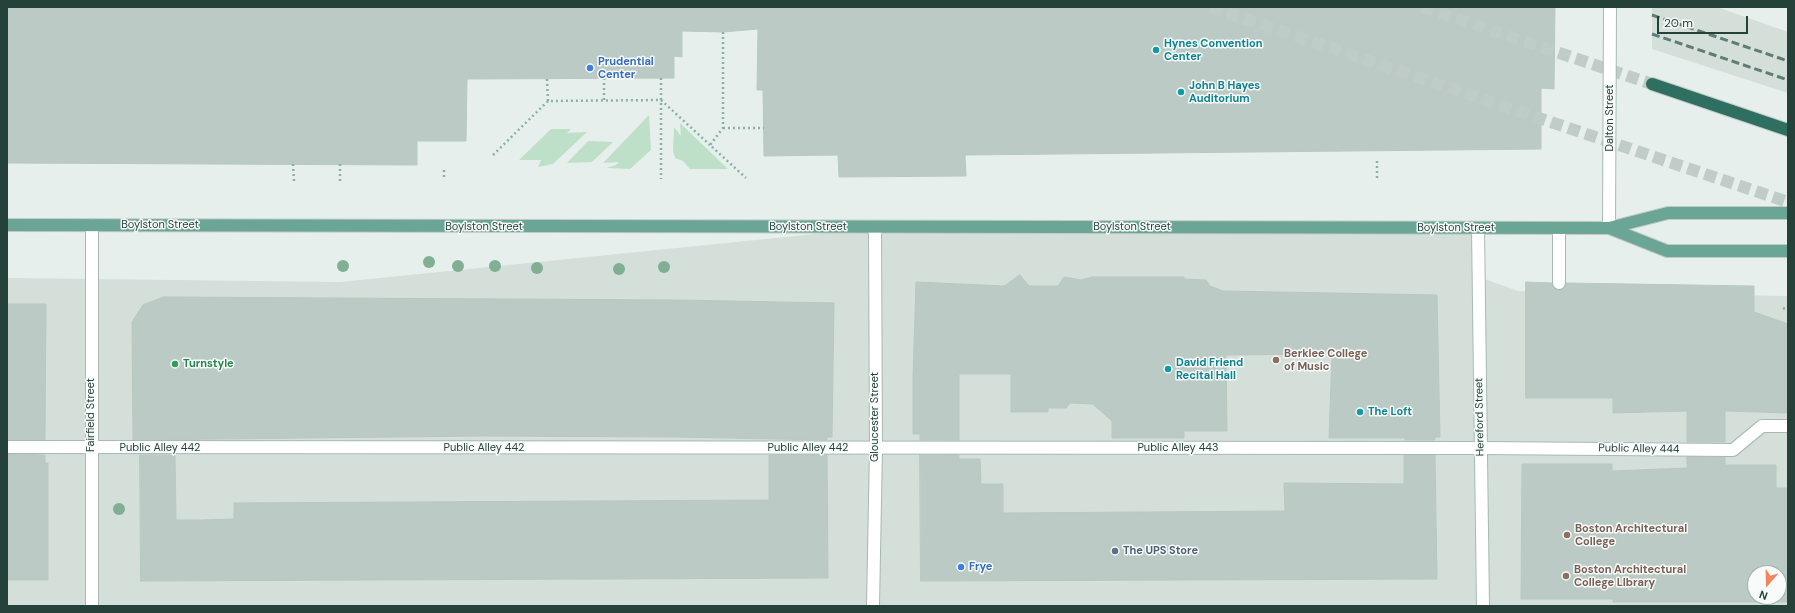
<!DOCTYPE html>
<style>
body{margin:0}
#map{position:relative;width:1795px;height:613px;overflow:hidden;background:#e6efeb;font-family:"DM Sans",sans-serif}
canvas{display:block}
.frame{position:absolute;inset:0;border:8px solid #24423a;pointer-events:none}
.north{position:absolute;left:1747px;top:565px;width:40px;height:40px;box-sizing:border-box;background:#f7fbf9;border:1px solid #a3b1ad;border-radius:50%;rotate:200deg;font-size:11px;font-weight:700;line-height:16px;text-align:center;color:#24423a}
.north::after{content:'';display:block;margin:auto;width:14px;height:18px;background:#f4845f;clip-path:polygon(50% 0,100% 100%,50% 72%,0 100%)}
.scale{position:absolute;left:1657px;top:16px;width:91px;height:18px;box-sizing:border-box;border:2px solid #24423a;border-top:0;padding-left:5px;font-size:12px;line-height:14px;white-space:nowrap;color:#24423a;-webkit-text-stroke:3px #f7fbf9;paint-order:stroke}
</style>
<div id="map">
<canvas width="1795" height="613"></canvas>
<div class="frame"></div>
<div class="north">N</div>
<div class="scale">20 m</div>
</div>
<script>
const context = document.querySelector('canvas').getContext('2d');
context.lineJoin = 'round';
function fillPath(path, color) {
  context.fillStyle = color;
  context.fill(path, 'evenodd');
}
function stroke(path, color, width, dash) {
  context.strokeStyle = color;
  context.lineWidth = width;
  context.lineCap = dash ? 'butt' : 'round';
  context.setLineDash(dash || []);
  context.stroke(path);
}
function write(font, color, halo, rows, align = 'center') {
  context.font = font + ' "DM Sans",sans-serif';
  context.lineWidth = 3;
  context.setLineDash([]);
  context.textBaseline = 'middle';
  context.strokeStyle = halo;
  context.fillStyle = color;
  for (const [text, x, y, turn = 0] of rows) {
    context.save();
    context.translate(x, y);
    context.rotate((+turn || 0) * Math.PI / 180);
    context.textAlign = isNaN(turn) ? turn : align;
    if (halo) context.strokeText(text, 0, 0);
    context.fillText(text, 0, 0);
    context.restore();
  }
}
fillPath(new Path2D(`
 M1652 7H1717L1788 32V93L1652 49Z
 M875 228H1478L1479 277 1518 291 1613 293 1614 284H1676V294L1788 296V606H7V278L340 282ZM1755 573H1779V597H1755Z`), '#d4dfda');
fillPath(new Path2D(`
 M649 115 651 150 630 169 606 168 616 165 619 162 603 163Z
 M680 123 728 169H690L683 161 675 158 673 151 674 127 681 136Z
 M551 129H571L567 133 587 132 553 164 538 167 541 160H519Z
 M588 141 613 142 592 162 567 163Z`), '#bfe0c8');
const building = new Path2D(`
 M7 7H1555L1554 89 1541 88V149L965 155 966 176 839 177 838 155 764 156 763 90H757L758 29 723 32 682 31V57L674 56V78L467 79 466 141H417V165L7 163Z
 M1020 275 1029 286H1058L1064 277 1081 280 1092 277H1184V279L1206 280 1210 286 1223 291 1437 295 1440 437H1435V440H1405V438H1329L1332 354 1226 355 1227 431H1184V438H1112V421L1093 404 1070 403 1066 408H1048V412H1011V374H959V440H920V434H913V377L916 282 1004 286Z
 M1526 282 1552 283 1553 287 1559 290 1563 289 1566 283 1754 286V312L1788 324V413L1725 411V442H1687V411L1613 413V398H1526Z
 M164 297 676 300 834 303 832 437H827V440L675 437 482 436 133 440 132 322 143 305Z
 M7 304H46L45 440H7Z
 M7 454 45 455V463H48V580H7Z
 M140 455H175L176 520H201L234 519V503L769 500V455H827L828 578 141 581Z
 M920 455H959V459H980L981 484H1003V513L1285 511 1284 483 1404 484V455H1435L1437 579 921 581Z
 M1687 457H1725V465H1776V488H1788V602H1613V599H1521L1522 464H1612V471L1687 468ZM1755 573H1779V597H1755Z`);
fillPath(building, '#bbcac4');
stroke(building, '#b8c9c2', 1);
stroke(new Path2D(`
 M1210 7 1788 202
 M1422 7 1652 84`), '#bfccc8', 12, [12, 6]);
const service = new Path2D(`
 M1559 283V228
 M7 447 1480 448 1733 450 1762 426H1788`);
const minor = new Path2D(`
 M92 225V606
 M873 606 876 448 875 228`);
const secondary = new Path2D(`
 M1478 228 1483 606
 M1609 228 1610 7`);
const primary = new Path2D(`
 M7 225 1609 228 1668 213H1788
 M1609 228 1667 251H1788`);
const motorway = new Path2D(`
 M1652 84 1788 130`);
stroke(service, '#a8b8b2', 14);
stroke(minor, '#a8b8b2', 14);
stroke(secondary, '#a4bbb3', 14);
stroke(primary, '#c2cac8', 14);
stroke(motorway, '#c2cac8', 14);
stroke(new Path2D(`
 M723 32V128L710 145 746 178
 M661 78V179
 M547 79 548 101
 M604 100V78
 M723 128H764
 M493 155 548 101 661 100 710 145
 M293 164 294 181
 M444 170V180
 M1377 178V160
 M340 181V164
 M1783 308 1788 310`), '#86b3a5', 2.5, [2, 3]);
stroke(service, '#fff', 12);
stroke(minor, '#fff', 12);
stroke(secondary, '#fff', 12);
stroke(primary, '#6aa596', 12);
stroke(motorway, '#2f6f62', 12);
stroke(new Path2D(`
 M1652 15 1788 61
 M1652 34 1788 80`), '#5f7d75', 3, [8, 4]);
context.fillStyle = '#80af93';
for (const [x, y] of [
 [429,262],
 [343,266],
 [458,266],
 [495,266],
 [664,267],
 [537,268],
 [619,269],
 [119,509]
]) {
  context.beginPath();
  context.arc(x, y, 6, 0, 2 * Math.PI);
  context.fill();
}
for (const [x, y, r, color] of [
 [1156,50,4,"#0f9aa8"],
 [590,68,4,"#3f7fe0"],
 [1181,92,4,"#0f9aa8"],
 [1276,360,4,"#8d6e63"],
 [175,364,4,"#2e9e5b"],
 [1168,369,4,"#0f9aa8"],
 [1360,412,4,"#0f9aa8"],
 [1567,535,4,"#8d6e63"],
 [1115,551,4,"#5c6f8a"],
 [961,567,4,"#3f7fe0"],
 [1566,576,4,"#8d6e63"]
]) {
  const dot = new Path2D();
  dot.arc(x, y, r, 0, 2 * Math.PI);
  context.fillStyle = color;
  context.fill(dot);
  stroke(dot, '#f7fbf9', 1.5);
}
write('bold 11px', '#0d838f', '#f7fbf9', [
 ["Hynes Convention",1164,44],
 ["Center",1164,57],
 ["John B Hayes",1189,86],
 ["Auditorium",1189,99],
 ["David Friend",1176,363],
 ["Recital Hall",1176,376],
 ["The Loft",1368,412]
], 'left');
write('bold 11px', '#366cbe', '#f7fbf9', [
 ["Prudential",598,62],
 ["Center",598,75],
 ["Frye",969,567]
], 'left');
write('11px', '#24423a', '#f7fbf9', [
 ["Dalton Street",1610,118,-90],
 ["Boylston Street",160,225],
 ["Boylston Street",484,227],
 ["Boylston Street",808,227],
 ["Boylston Street",1132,227],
 ["Boylston Street",1456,228],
 ["Fairfield Street",91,415,-90],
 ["Gloucester Street",875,417,-90],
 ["Hereford Street",1480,417,-91],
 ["Public Alley 442",160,448],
 ["Public Alley 442",484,448],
 ["Public Alley 442",808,448],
 ["Public Alley 443",1178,448],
 ["Public Alley 444",1639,449,1]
]);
write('bold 11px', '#785e54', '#f7fbf9', [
 ["Berklee College",1284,354],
 ["of Music",1284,367],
 ["Boston Architectural",1575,529],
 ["College",1575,542],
 ["Boston Architectural",1574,570],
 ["College LIbrary",1574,583]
], 'left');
write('bold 11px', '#27864d', '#f7fbf9', [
 ["Turnstyle",183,364]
], 'left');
write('bold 11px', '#4e5e75', '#f7fbf9', [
 ["The UPS Store",1123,551]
], 'left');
</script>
